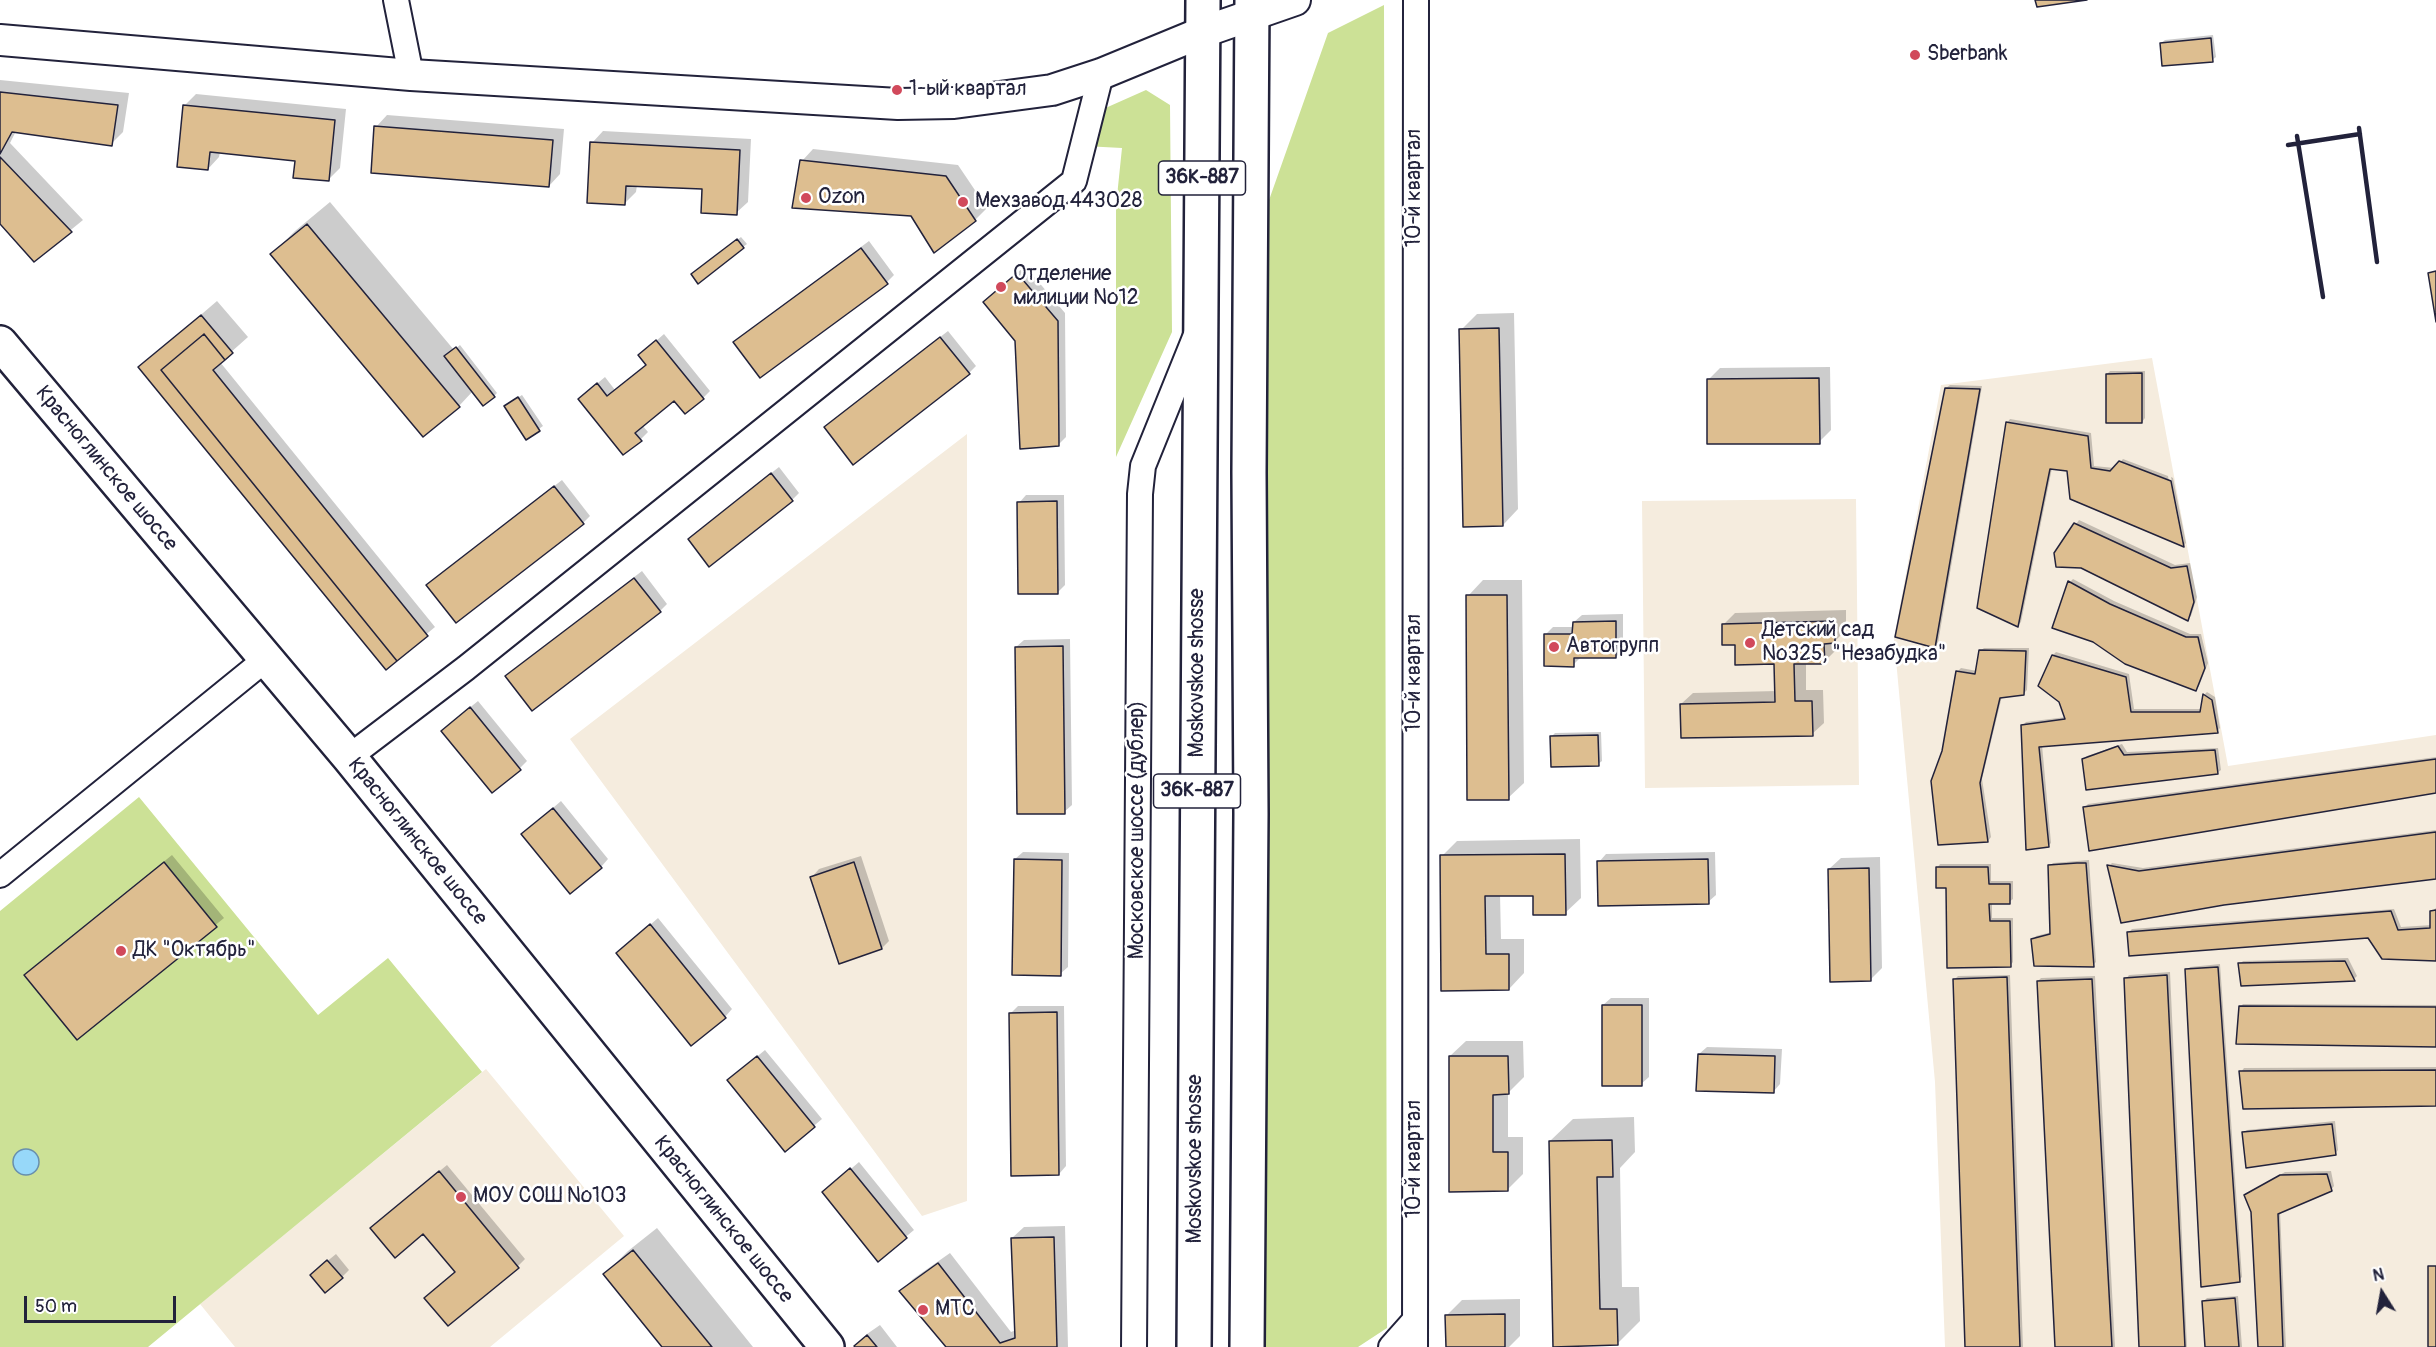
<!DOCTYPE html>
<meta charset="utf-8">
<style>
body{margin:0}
#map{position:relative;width:2436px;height:1347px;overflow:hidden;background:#fff;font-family:Pangolin,sans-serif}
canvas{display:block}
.north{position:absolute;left:2352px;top:1263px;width:60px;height:60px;-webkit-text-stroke:4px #fff;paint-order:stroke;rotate:349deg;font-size:16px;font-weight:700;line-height:24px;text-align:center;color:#22223b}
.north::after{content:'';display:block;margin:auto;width:21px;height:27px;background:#22223b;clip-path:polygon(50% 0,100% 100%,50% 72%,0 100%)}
.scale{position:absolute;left:24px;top:1296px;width:152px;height:27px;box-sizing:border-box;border:3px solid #22223b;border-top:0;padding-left:8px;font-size:18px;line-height:21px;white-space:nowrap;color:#22223b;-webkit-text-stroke:4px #fff;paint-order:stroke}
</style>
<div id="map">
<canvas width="2436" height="1347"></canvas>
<div class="north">N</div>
<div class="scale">50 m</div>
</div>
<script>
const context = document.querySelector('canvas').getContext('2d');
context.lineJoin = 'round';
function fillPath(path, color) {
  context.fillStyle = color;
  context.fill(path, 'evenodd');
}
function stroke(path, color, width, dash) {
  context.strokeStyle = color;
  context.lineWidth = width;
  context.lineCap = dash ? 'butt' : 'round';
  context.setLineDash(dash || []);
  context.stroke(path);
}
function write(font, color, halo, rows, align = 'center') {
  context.font = font + ' Pangolin,sans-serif';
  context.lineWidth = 5;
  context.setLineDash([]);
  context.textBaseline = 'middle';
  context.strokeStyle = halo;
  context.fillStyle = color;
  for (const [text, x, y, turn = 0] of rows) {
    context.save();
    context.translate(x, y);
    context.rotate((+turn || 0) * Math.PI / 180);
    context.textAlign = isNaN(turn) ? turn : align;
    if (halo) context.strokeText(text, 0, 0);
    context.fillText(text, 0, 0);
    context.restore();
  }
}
fillPath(new Path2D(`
 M2152 358 2228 766 2436 735V1347H1945L1935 1082 1894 638 1941 385Z
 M967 434V1201L922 1216 570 739Z
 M1856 499 1859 785 1645 788 1642 501Z
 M486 1069 624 1236 490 1347H235L200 1304Z`), '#f5ecde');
fillPath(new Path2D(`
 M1384 5 1387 1328 1358 1347H1248L1250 254 1328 33Z
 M1146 90 1170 105 1172 332 1116 457V206L1122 148 1084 146 1092 114Z
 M139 797 318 1015 388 958 482 1072 148 1347H0V911Z`), '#cce196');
const water = new Path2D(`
 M13 1162a13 13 0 1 1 26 0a13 13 0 1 1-26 0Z`);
fillPath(water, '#97d8f9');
stroke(water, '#688fad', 1.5);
fillPath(new Path2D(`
 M2213 35 2216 57 2212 60 2161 43 2165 40Z
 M0 80 129 93 123 132 111 144 16 131 10 143 83 220 34 260 0 222Z
 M196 94 346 109 340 168 328 180 297 160 220 152 219 157 208 169 184 106Z
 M387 115 564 129 560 174 549 186 376 127Z
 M603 131 751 139 748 202 736 213 703 188 637 185 636 192 625 203 592 143Z
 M813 149 958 165 987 208 975 220 802 161Z
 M330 202 454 350 460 345 497 393 494 396 473 391 459 406 272 254 295 231Z
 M741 237 747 244 743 247 696 271Z
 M869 241 894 275 887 282 743 335Z
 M1025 266 1065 313 1066 437 1058 445 1017 341 993 294Z
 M217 301 248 337 220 362 435 627 386 668 140 367Z
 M1514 313 1518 509 1503 525 1461 330 1477 314Z
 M948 331 976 366 969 373 833 420Z
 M664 334 710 391 703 398 675 399 642 425 648 432 641 439 587 392 605 377 615 390 647 364 640 355Z
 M1830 367 1831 430 1819 442 1708 380 1720 368Z
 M2110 371H2145V418L2142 422 2107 374Z
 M1950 385 1982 386 1938 643 1935 647 1946 388Z
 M522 395 543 426 526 438 509 403Z
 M2010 419 2091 433 2094 466 2115 468 2123 459 2168 476 2181 542H2184L2171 477 2173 478 2186 543 2183 546 2068 470 2052 468 2021 622 2018 625 2007 423Z
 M779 467 799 493 792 500 697 532Z
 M562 480 590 516 583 523 436 578Z
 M1026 495H1064L1065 585 1057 593 1019 503Z
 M2079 520 2175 565 2190 563 2197 597 2191 616 2188 619 2056 554Z
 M642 571 667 604 660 611 515 669Z
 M2073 579 2114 601 2190 634H2201L2208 663 2199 686 2196 690 2094 640 2070 582Z
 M1483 580H1522L1524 783 1508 798 1468 596Z
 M1846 610V630L1835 641 1836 650 1824 662 1806 663V690H1823L1824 723 1812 734 1681 704 1693 693 1777 691 1776 663 1736 643 1723 625 1735 613Z
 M1623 614V649L1616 657H1581L1573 665 1545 635 1553 627H1574V622L1582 615Z
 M1070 639 1072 805 1064 812 1016 647 1024 640Z
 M1984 648H2029L2027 690 2023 694 2002 696 1982 779 1991 837 1988 841 1943 752 1957 672 1961 668 1977 671 1980 651Z
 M2056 652 2129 674 2134 709H2202L2204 695 2207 692 2215 697 2220 728 2217 731 2042 745 2051 843 2048 846 2023 725 2026 722 2066 717 2060 701 2053 655Z
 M478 701 527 761 520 768 451 723Z
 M1601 732 1602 761 1598 764 1552 736 1555 733Z
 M2122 744 2127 752 2218 748 2221 770 2217 773 2083 760 2087 756Z
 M2436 757V791L2084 808 2088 804Z
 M561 801 608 859 601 867 523 834Z
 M2436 830V878L2224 904 2109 866 2112 863 2143 868Z
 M1580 839 1581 898 1565 913 1534 894H1500L1501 939H1524V973L1509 989 1443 990 1442 856 1457 841Z
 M1023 852 1069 853 1068 967 1060 974 1015 859Z
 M1715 852 1716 895 1708 902 1599 862 1606 854Z
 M172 855 224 918 77 1038 33 968Z
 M861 856 889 941 882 948 812 877 819 869Z
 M1880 857 1882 968 1871 979 1829 869 1841 858Z
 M2089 860 2096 962 2093 965 2033 940 2036 936 2052 932 2050 866 2053 863Z
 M1940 864H1991V881H2013V899L2009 902 1992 903V918H2013V962L2010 966 1948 886 1937 868Z
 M2436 908V959L2369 937 2128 933 2132 929 2394 909 2401 927 2432 925 2431 912Z
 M658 918 732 1009 725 1017 618 953Z
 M2348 958 2357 976 2354 979 2243 985 2240 964 2243 961Z
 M2220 964 2242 1277 2239 1280 2187 970 2190 967Z
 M2170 972 2187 1347H2140L2126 979 2129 975Z
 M2010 975 2023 1347H1967L1954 980 1958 976Z
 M2095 976 2115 1347H2057L2038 981 2041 978Z
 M1611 998H1649V1077L1641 1084 1603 1005Z
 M2243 1004 2436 1005V1046L2240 1007Z
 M1018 1006H1064L1066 1166 1059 1174 1010 1014Z
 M1466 1041H1523L1524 1077 1508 1093V1137H1523V1174L1507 1190 1450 1056Z
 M1707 1047 1782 1049 1780 1084 1773 1092 1699 1054Z
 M765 1050 822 1119 785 1150 737 1073Z
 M2436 1067V1105L2241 1072 2244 1068Z
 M1634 1117 1635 1152 1620 1168 1622 1287H1639L1640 1321 1617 1344 1555 1345 1550 1141 1573 1119Z
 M2335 1121 2338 1150 2335 1154 2243 1133 2247 1130Z
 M859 1162 914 1230 879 1259 824 1192Z
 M447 1165 525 1259 518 1266 456 1272 423 1232 379 1221Z
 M2331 1171 2334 1186 2331 1190 2280 1212 2286 1347H2259L2253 1211 2249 1192 2285 1172Z
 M1065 1226 1068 1347H948L901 1291 913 1279 950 1253 1011 1332 1016 1330 1012 1238 1024 1227Z
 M657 1228 753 1347H664L605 1274 628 1251Z
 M336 1254 349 1270 342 1277 319 1268Z
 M2238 1296 2242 1347H2207L2204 1301 2207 1298Z
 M1520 1299V1336L1509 1347H1447V1315L1462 1300Z
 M880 1325 897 1347H857L867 1334Z`), '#0003');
const building = new Path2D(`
 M2035 0H2087L2037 7Z
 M2211 38 2213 62 2162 66 2160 43Z
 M0 92 118 105 112 146 12 132 0 154Z
 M183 105 335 120 329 181 293 178 295 161 210 152 208 170 177 167Z
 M374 126 553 140 549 187 371 173Z
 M590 142 740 150 737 215 701 213 702 189 626 186 625 205 587 203Z
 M0 157 72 232 34 262 0 224Z
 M800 160 946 176 976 221 934 253 911 216 792 208Z
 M307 224 460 407 423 437 270 254Z
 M737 239 744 248 698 284 691 274Z
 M861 248 888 284 760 378 733 342Z
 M2436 271V322L2428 273Z
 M1017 273 1058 321 1059 446 1020 449 1015 341 983 302Z
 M201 315 233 353 225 360 204 334 161 370 397 661 386 670 138 367Z
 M1499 328 1503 526 1463 527 1459 329Z
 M204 334 225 360 213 370 428 636 397 661 161 370Z
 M940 337 970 374 853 465 824 427Z
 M656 340 704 399 685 414 674 401 635 433 642 441 623 455 578 399 597 383 607 396 646 365 638 355Z
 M456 347 495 397 483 406 444 356Z
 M2142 373V423H2106V374Z
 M1819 378 1820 444H1707V379Z
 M1945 388 1980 389 1935 648 1895 637Z
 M518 397 540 431 526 440 504 406Z
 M2006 422 2088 436 2091 468 2110 471 2119 461 2171 481 2184 547 2070 499 2067 471 2050 469 2018 627 1977 608Z
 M771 473 793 501 709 567 688 539Z
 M554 486 584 524 456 623 426 585Z
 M1057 501 1058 594H1018L1017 502Z
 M2074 523 2171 568 2187 566 2194 602 2188 621 2081 568 2056 567 2054 553Z
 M634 578 661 612 532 711 505 676Z
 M2068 581 2110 604 2186 637H2198L2205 668 2196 691 2125 664 2093 642 2052 628Z
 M1466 595H1507L1509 800H1467Z
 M1616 621V658H1574V667L1544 666V634H1572L1573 622Z
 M1835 621V643L1824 644 1825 664H1794L1795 701H1812L1813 736 1681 738 1680 704 1775 702 1774 664 1735 665V645H1722V624Z
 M1063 646 1065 814H1017L1015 647Z
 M1979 650 2026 651 2024 695 2000 698 1980 783 1988 842 1938 845 1931 781 1942 751 1956 671 1975 674Z
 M2052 655 2126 677 2131 712H2200L2203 694 2212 700 2218 733 2039 747 2049 847 2026 850 2021 725 2065 719 2059 702 2038 686Z
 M470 707 521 770 492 793 441 731Z
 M1598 735 1599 766 1551 767 1550 736Z
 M2118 746 2124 755 2215 750 2218 774 2086 790 2082 759Z
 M2436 759V793L2089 851 2083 807Z
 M553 808 602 868 570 894 521 834Z
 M2436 832V879L2224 905 2121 923 2107 865 2139 871Z
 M1565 854 1566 915H1533V896H1485L1486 954H1509V990L1441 991 1440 855Z
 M1014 859 1062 860 1061 976 1012 975Z
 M1708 859 1709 904 1598 906 1597 861Z
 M164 862 217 927 77 1040 24 975Z
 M854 862 882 949 839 964 810 877Z
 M2077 863H2086L2094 967 2034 966 2031 939 2050 934 2048 865Z
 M1936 867H1988L1989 884H2010V904H1989L1990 921H2010L2011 967 1947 968 1946 888H1936Z
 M1869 868 1871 981 1830 982 1828 869Z
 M2436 910V961L2382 959 2368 938 2129 956 2127 932 2391 911 2398 930 2430 928V911Z
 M650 924 726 1018 691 1046 616 953Z
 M2345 961 2355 981 2241 986 2238 963Z
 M2218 967 2240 1282 2201 1287 2185 969Z
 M2167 975 2185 1347H2139L2124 978Z
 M2007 977 2020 1347H1965L1953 979Z
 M2092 979 2112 1347H2055L2037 981Z
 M1602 1005H1642V1086H1602Z
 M2239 1006 2436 1007V1047L2236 1044Z
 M1057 1012 1059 1175 1011 1176 1009 1013Z
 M1698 1054 1775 1056 1774 1093 1696 1091Z
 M757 1056 815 1127 785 1152 727 1080Z
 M1449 1056H1508L1509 1094 1493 1095V1152H1508V1191L1449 1192Z
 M2436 1070V1106L2243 1109 2239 1071Z
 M2332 1124 2336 1155 2246 1168 2242 1132Z
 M1612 1140 1613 1177H1597L1600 1309H1617L1618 1345 1553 1347 1549 1141Z
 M850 1168 907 1238 878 1262 822 1192Z
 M439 1171 519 1268 448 1326 424 1298 455 1272 423 1234 395 1258 370 1228Z
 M2327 1174 2332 1191 2278 1214 2283 1347H2258L2251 1212 2244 1195 2280 1175Z
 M1054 1237 1057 1347H946L899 1291 938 1263 1000 1343 1015 1338 1011 1238Z
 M633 1250 712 1347H662L603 1274Z
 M327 1260 343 1278 325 1293 310 1275Z
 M2428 1266H2436V1347H2428Z
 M2235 1298 2239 1347H2205L2202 1301Z
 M1505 1314V1347H1446L1445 1315Z
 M867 1335 877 1347H855L854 1346Z`);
fillPath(building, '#ddbe90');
stroke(building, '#22223b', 1.5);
const minor = new Path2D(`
 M396 0 411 75
 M349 757 466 668 1074 181 1101 74
 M0 875 266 659
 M1134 1347 1140 494 1143 466 1196 335
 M1391 1347 1415 1320
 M1415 1347 1416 0`);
const tertiary = new Path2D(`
 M0 40 411 75 898 104 954 103 1052 90 1101 74 1203 32 1295 0`);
const primary = new Path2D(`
 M0 343 349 757 827 1347
 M1194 1347 1203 0
 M1247 1347 1251 814 1249 472 1252 0`);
stroke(minor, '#22223b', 28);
stroke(tertiary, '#22223b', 34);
stroke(primary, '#22223b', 38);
stroke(minor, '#fff', 24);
stroke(tertiary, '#fff', 30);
stroke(primary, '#fff', 33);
stroke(new Path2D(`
 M2359 128 2377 262
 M2297 136 2323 297
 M2288 145 2360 134`), '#22223b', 4.5);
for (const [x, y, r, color] of [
 [1915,55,6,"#d1495b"],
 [897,90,6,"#d1495b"],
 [806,198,6,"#d1495b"],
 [963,202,6,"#d1495b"],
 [1001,287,6,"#d1495b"],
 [1750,643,6,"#d1495b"],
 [1554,647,6,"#d1495b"],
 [121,951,6,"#d1495b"],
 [461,1197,6,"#d1495b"],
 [923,1310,6,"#d1495b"]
]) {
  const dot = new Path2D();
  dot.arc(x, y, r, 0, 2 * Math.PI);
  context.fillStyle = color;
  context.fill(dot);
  stroke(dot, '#fff', 2);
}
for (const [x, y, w] of [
 [1202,178,87],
 [1197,791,87]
]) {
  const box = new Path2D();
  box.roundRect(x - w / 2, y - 17, w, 34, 4.5);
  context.fillStyle = '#fff';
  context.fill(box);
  stroke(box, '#22223b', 1.5);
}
write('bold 20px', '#22223b', null, [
 ["36К-887",1202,178],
 ["36К-887",1197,791]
]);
write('21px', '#22223b', '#fff', [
 ["Sberbank",1927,55],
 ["1-ый квартал",909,90],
 ["Ozon",818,198],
 ["Мехзавод 443028",975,202],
 ["Отделение",1013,275],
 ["милиции №12",1013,299],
 ["Детский сад",1762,631],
 ["№325, \"Незабудка\"",1762,655],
 ["Автогрупп",1566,647],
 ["ДК \"Октябрь\"",133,951],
 ["МОУ СОШ №103",473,1197],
 ["МТС",935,1310]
], 'left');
write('21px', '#22223b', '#fff', [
 ["10-й квартал",1415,188,-90],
 ["Красноглинское шоссе",106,469,50],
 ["Moskovskoe shosse",1198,673,-90],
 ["10-й квартал",1415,673,-90],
 ["Московское шоссе (дублер)",1138,830,-90],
 ["Красноглинское шоссе",417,842,51],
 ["Moskovskoe shosse",1196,1159,-90],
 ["10-й квартал",1415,1159,-90],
 ["Красноглинское шоссе",723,1220,51]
]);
</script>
